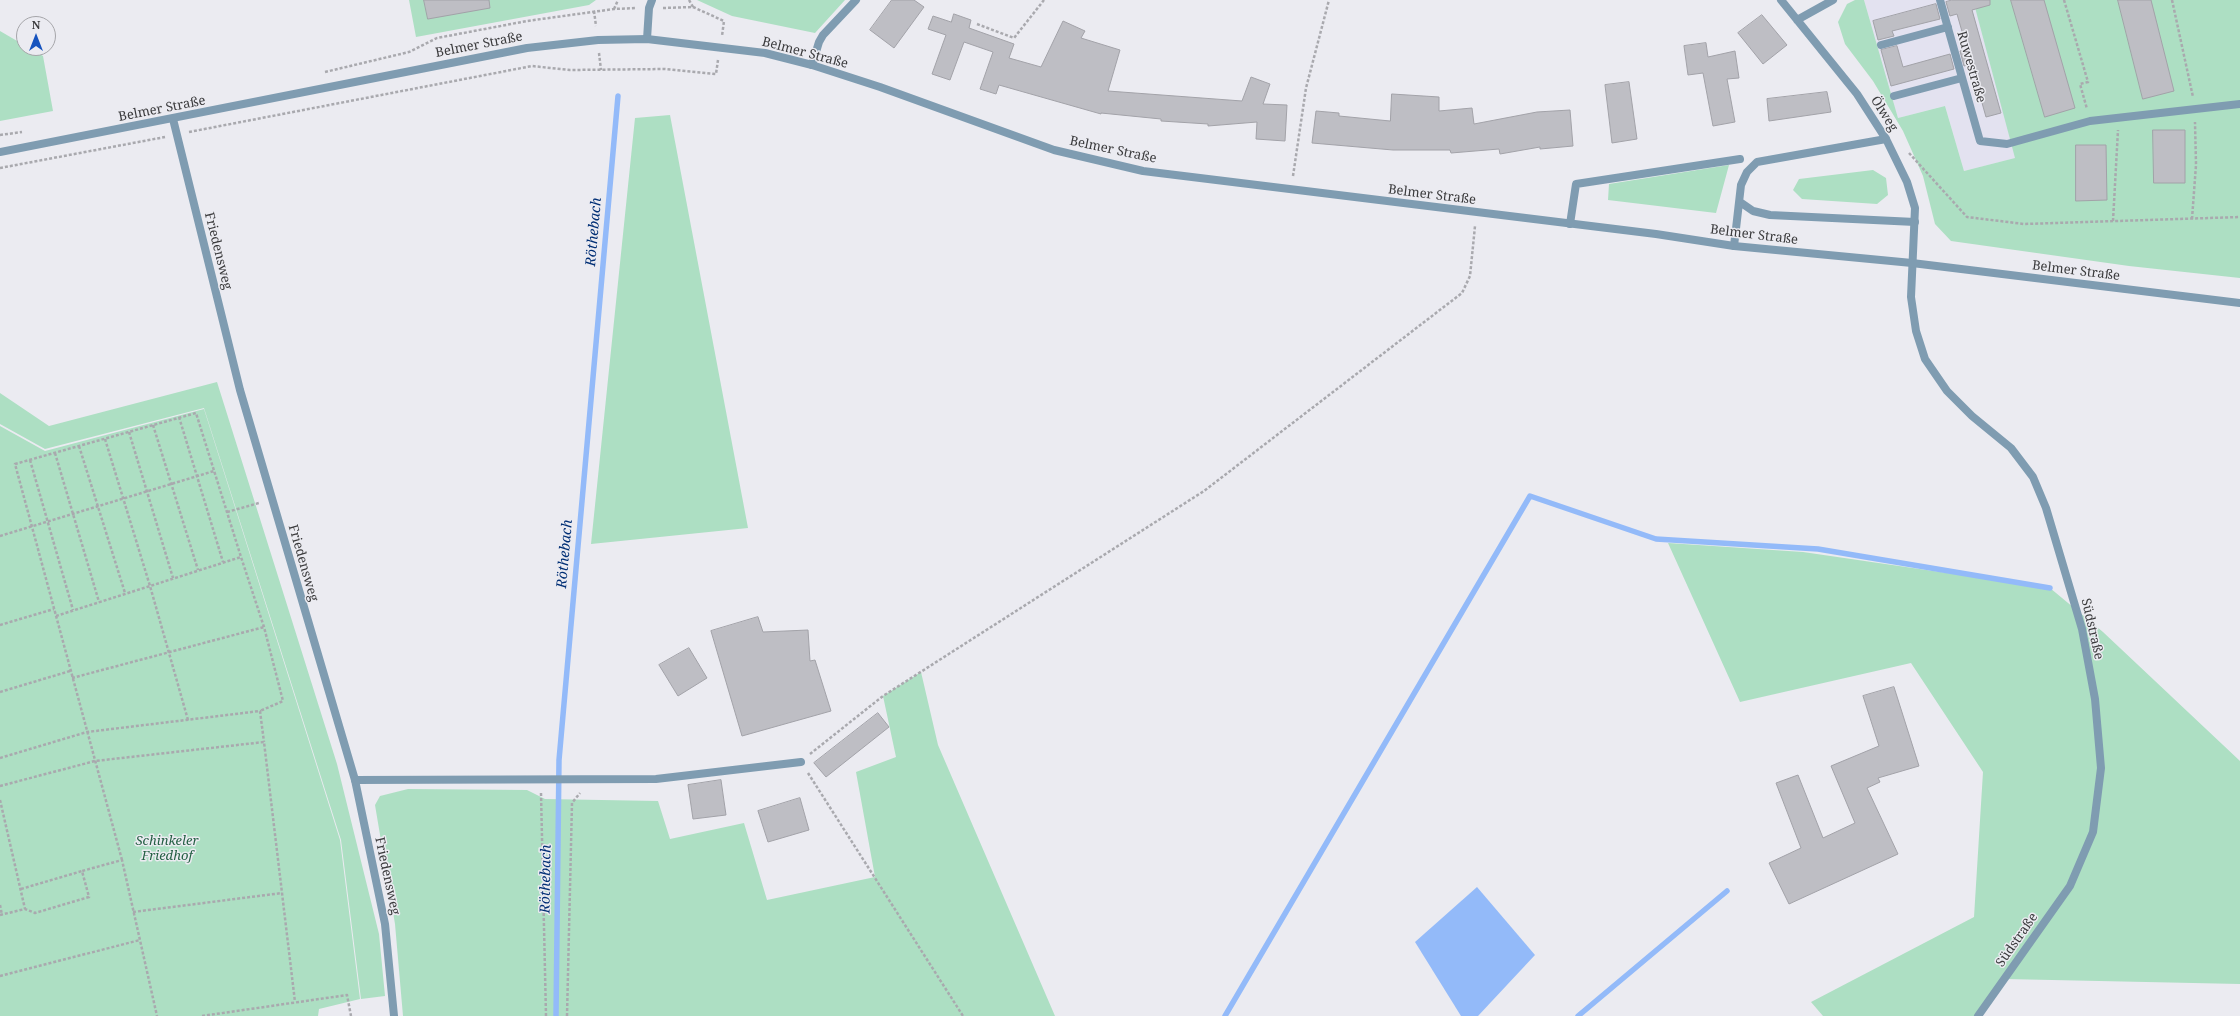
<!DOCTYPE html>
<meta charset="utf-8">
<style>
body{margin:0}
#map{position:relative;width:2240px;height:1016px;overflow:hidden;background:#ebebf1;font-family:"Noto Serif",serif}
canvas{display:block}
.north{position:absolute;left:16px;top:16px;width:40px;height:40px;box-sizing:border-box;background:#ebebf1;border:1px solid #a5a5a9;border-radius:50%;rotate:0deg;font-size:11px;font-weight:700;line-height:16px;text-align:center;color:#3b3b3d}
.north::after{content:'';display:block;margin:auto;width:14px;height:18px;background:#1653be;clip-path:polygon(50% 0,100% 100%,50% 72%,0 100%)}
</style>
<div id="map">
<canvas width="2240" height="1016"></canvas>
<div class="north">N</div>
</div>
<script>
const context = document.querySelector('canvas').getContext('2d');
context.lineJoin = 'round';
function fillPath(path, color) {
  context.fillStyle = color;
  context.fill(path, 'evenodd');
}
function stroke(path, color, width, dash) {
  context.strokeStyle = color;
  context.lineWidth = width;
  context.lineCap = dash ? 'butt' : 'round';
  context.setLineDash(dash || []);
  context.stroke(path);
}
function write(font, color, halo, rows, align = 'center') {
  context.font = font + ' "Noto Serif",serif';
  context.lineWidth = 3;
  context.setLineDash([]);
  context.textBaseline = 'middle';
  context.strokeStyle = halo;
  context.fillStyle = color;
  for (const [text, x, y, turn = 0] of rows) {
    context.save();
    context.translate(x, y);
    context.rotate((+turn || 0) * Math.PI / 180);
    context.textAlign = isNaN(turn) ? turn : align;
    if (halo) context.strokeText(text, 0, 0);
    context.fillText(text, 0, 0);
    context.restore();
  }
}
fillPath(new Path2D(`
 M1864 0H1973L2016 158 1964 171 1945 106 1898 118Z`), '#e3e2f0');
fillPath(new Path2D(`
 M409 0H596L589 5 416 37Z
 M697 0H845L815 33 732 16Z
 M1855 0H1864L1898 118 1945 106 1964 171 2015 158 1973 0H2240V278L2129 266 1951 241 1935 224 1923 176 1903 131 1873 81 1845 44 1838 22 1847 4Z
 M0 31 24 45V48H29L43 56 53 111 0 121Z
 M670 115 748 528 591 544 635 118Z
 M1729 165 1716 213 1608 200 1609 184Z
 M1873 170 1886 178 1888 195 1877 204 1802 199 1793 190 1799 179Z
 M217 382 337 764 379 934 385 996 361 999 341 840 204 408 45 449 0 424V393L49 426Z
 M204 409 340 840 360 999 319 1009 318 1016H0V426L45 451Z
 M1668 543 1803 552 2050 588 2103 632 2240 761V984L2005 979 1978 1016H1823L1811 1002 1974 917 1983 772 1911 663 1740 702Z
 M921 672 938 745 1055 1016H403L395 924 375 805 380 796 408 789 527 790 545 799 658 801 670 839 744 823 767 900 875 877 856 772 896 757 883 696Z`), '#addfc3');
fillPath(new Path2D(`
 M1477 887 1535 955 1478 1016H1461L1415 942Z`), '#93baf9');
stroke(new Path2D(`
 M556 1016 559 760 618 96
 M1225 1016 1530 496 1656 539 1818 549 2050 588
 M1578 1016 1727 891`), '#93baf9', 5.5);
const building = new Path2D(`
 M424 0H489L490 8 428 19Z
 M892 0H914L924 7 894 48 870 30Z
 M1952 0H1990V5L1972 10 2001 113 1986 117 1971 64 1964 66 1960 51 1967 49 1957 14 1950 16 1946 2Z
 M2011 0H2044L2075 108 2045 117Z
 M2118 0H2151L2174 91 2143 99Z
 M1936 4 1940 19 1892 31 1894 36 1878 40 1873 21Z
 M954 14 971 20 969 28 1014 44 1009 58 1041 67 1063 21 1085 31 1081 38 1120 50 1108 91 1242 101 1251 77 1270 84 1263 104 1287 105 1285 141 1256 139 1257 122 1208 126V124L1161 121V119L1101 113V114L999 85 996 94 980 89 993 52 964 42 950 80 932 74 946 35 928 29 933 16 951 22Z
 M1762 15 1787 45 1763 64 1738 33Z
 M1706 43 1708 57 1735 51 1739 78 1727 79 1735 122 1713 126 1703 73 1688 75 1684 46Z
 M1897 46 1903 67 1950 54 1954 69 1891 86 1881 50Z
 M1629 82 1637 139 1612 143 1605 85Z
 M1827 92 1831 112 1769 121 1767 99Z
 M1392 94 1439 97V111L1472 108 1474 124 1537 112 1570 110 1573 146 1540 149V147L1500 154 1499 149 1451 153 1450 150H1393L1312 143 1316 111 1339 113V116L1390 121Z
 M2153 130H2185V183H2154Z
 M2076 145H2106L2107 200 2076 201Z
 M758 617 763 632 808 630 810 661 815 660 831 711 742 736 711 631Z
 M689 648 707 678 678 696 659 665Z
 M1894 687 1919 766 1878 778 1880 782 1867 788 1898 854 1789 904 1769 863 1801 848 1776 783 1798 775 1823 838 1855 823 1831 766 1879 746 1863 696Z
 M878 713 889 727 826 777 814 763Z
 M721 780 726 815 693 819 688 785Z
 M800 798 809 830 768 842 758 811Z`);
fillPath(building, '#bebec4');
stroke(building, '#a2a2a8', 1);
stroke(new Path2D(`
 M689 0 693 7
 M2064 0 2088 82 2080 84 2087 109
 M2172 0 2193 97
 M663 8 693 7 724 21 722 36
 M614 9 618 0
 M594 11 596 26
 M977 24 1014 38 1044 0
 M599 53 601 70
 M325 72 409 52 437 38 527 21 614 9 636 8
 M189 132 532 66 570 70 665 69 716 74 718 60
 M0 135 22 132
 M1909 153 1967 217 2024 224 2240 217
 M0 168 165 137
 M1293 176 1306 88 1329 0
 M2192 219 2196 165 2195 122
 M2113 221 2118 130
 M179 417 223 562
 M153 425 198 570
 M129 432 173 578
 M105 439 150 586 188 720
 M79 446 125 593
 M55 453 99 602
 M30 460 73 610
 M227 512 259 503
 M0 536 214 471
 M56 616 241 557 264 627 283 701 260 711
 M0 625 54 609
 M72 678 264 627
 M0 692 70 671
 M810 754 883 696 1204 491 1462 293 1470 276 1475 226
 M0 758 87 732 260 711 264 742
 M808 773 963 1016
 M0 786 95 761 264 742 295 1002
 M541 793 546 1016
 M0 800 25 909
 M122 860 15 464 196 413 241 557
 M21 889 82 871
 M0 905 2 915
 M133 912 282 893
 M0 915 25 909 35 913 89 897 82 871 122 860 157 1016
 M0 976 140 940
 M202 1016 347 995 351 1016
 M567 1016 572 803 580 793`), '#a9a9ae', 2.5, [3, 2]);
stroke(new Path2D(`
 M1940 0 1980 141 2007 144 2090 121 2240 104
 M1881 45 1948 27
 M1894 96 1962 78
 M1740 202 1753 211 1770 215 1915 222
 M1570 224 1576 184 1740 159
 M1734 246 1741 185 1747 172 1757 162 1886 139
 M355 780 656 779 801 762`), '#7f9cb1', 8);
stroke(new Path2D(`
 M1781 0 1857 94 1886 139 1907 182 1915 208 1911 297 1916 331 1925 359 1947 391 1972 416 2011 448 2033 477 2046 508 2082 629 2095 699 2101 768 2093 832 2070 886 1978 1016
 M1797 20 1833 0
 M647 39 649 8 652 0
 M812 65 819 42 823 35 856 0
 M173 119 240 390 355 780 385 924 394 1016`), '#7f9cb1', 8);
stroke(new Path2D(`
 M0 152 527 48 598 40 647 39 765 53 812 65 880 87 1054 150 1143 171 1656 234 1734 246 1912 263 2240 303`), '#7f9cb1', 8);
write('13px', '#3b3b3d', '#ebebf1', [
 ["Belmer Straße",479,45,-11],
 ["Belmer Straße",805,53,15],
 ["Ruwestraße",1971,67,74],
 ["Belmer Straße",162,109,-11],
 ["Ölweg",1884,114,58],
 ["Belmer Straße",1113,150,12],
 ["Belmer Straße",1432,195,7],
 ["Belmer Straße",1754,235,7],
 ["Friedensweg",218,251,76],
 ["Belmer Straße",2076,271,7],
 ["Friedensweg",303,563,74],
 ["Südstraße",2092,629,77],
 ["Friedensweg",387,876,78],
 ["Südstraße",2017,940,-55]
]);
write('italic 13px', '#235f43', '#ebebf1', [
 ["Schinkeler",167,841],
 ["Friedhof",167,856]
]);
write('italic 14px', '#012f75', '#ebebf1', [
 ["Röthebach",594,232,-85],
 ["Röthebach",565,554,-85],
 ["Röthebach",546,879,-89]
]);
</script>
